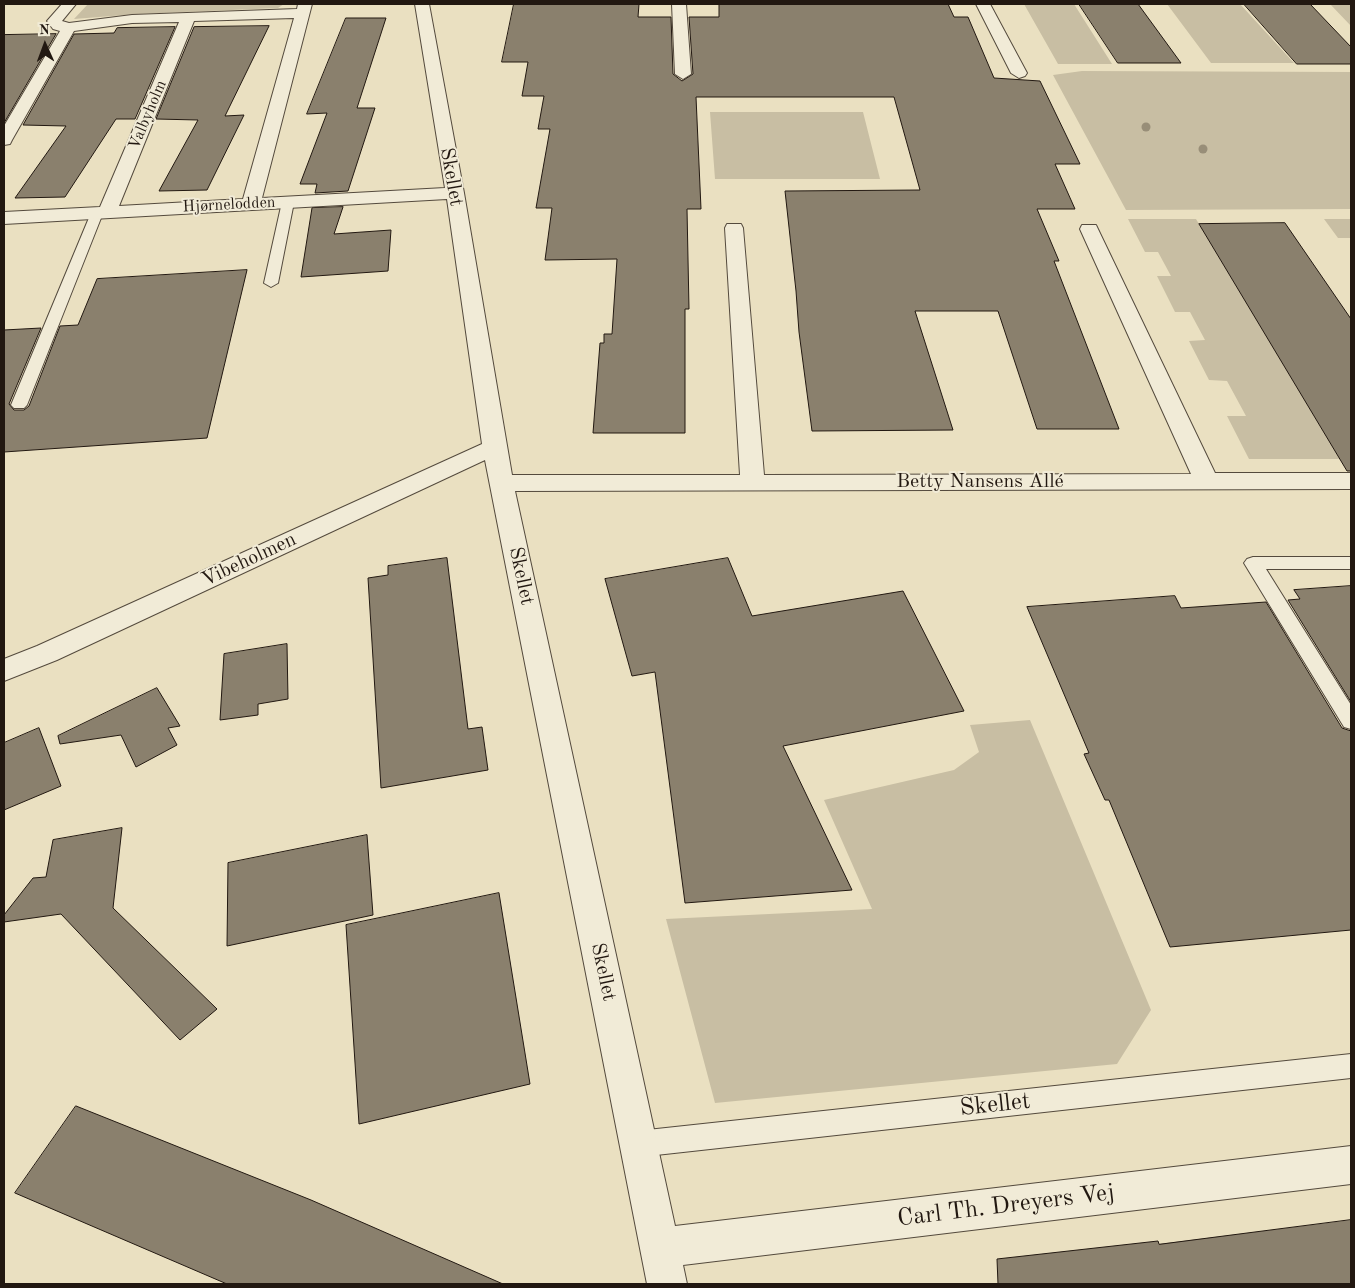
<!DOCTYPE html>
<html>
<head>
<meta charset="utf-8">
<style>
	body { margin:0 }
	#map { position:relative; width:1355px; height:1288px; overflow:hidden; background:#eae0c1; font-family:"Old Standard TT",serif }
	canvas { display:block }
	.frame { position:absolute; inset:0; border:5px solid #221811; pointer-events:none }
	.north { position:absolute; left:20px; top:20px; width:50px; height:50px; -webkit-text-stroke:4px #f1ebd7; paint-order:stroke; rotate:358deg; font-size:14px; font-weight:700; line-height:20px; text-align:center; color:#221811 }
	.north::after { content:''; display:block; margin:auto; width:18px; height:22px; background:#221811; clip-path:polygon(50% 0,100% 100%,50% 72%,0 100%) }
</style>
</head>
<body>
<div id="map">
<canvas width="1355" height="1288"></canvas>
<div class="frame"></div>
<div class="north">N</div>
</div>
<script>
const g = document.querySelector('canvas').getContext('2d');
g.lineJoin = 'round';
function fill(path, color) { g.fillStyle = color; g.fill(path, 'evenodd'); }
function stroke(path, color, width, dash) { g.strokeStyle = color; g.lineWidth = width; g.lineCap = dash ? 'butt' : 'round'; g.setLineDash(dash || []); g.stroke(path); }
function label(font, color, halo, rows, align = 'center') {
  g.font = font + ' "Old Standard TT",serif'; g.lineWidth = 4; g.setLineDash([]); g.textBaseline = 'middle'; g.strokeStyle = halo; g.fillStyle = color; for (const [text, x, y, turn = 0] of rows) {
    g.save(); g.translate(x, y); g.rotate((+turn || 0) * Math.PI / 180); g.textAlign = isNaN(turn) ? turn : align; if (halo) g.strokeText(text, 0, 0); g.fillText(text, 0, 0); g.restore();
  }
}
const green = new Path2D(`
	M 88,4 L 284,4 L 278,8 L 137,14 L 74,19 Z
	M 1024,4 L 1074,4 L 1112,64 L 1058,64 Z
	M 1167,4 L 1240,4 L 1294,63 L 1211,63 Z
	M 1330,4 L 1351,4 L 1351,26 Z
	M 1082,71 L 1351,72 L 1351,209 L 1126,210 L 1053,75 Z
	M 710,112 L 863,112 L 880,179 L 715,179 Z
	M 1128,219 L 1196,219 L 1340,459 L 1249,459 L 1227,416 L 1246,416 L 1227,381 L 1209,380 L 1189,341 L 1205,340 L 1190,312 L 1175,312 L 1157,276 L 1171,276 L 1158,252 L 1145,252 Z
	M 1324,219 L 1351,219 L 1351,238 L 1338,238 Z
	M 1030,720 L 1151,1010 L 1117,1064 L 715,1103 L 666,919 L 872,909 L 824,800 L 954,770 L 979,752 L 970,725 Z`);
const building = new Path2D(`
	M 514,4 L 639,4 L 638,17 L 671,17 L 673,74 L 682,81 L 693,74 L 689,17 L 719,17 L 719,4 L 948,4 L 954,17 L 968,17 L 994,78 L 1040,81 L 1080,164 L 1055,164 L 1075,209 L 1037,209 L 1059,261 L 1054,261 L 1119,429 L 1037,429 L 998,311 L 915,311 L 953,430 L 812,431 L 799,332 L 796,291 L 785,191 L 920,190 L 894,97 L 696,97 L 701,209 L 687,209 L 689,309 L 685,309 L 685,433 L 593,433 L 600,343 L 604,343 L 604,334 L 612,334 L 617,259 L 545,260 L 552,208 L 536,208 L 550,129 L 538,129 L 544,96 L 522,96 L 528,62 L 502,62 Z
	M 1079,4 L 1138,4 L 1181,63 L 1118,63 Z
	M 1244,4 L 1310,4 L 1351,47 L 1351,64 L 1297,64 Z
	M 346,18 L 386,18 L 357,108 L 375,108 L 348,191 L 315,193 L 317,184 L 300,184 L 327,113 L 307,114 Z
	M 269,26 L 225,116 L 244,115 L 207,190 L 159,191 L 198,120 L 156,119 L 194,27 Z
	M 175,27 L 135,119 L 116,119 L 65,197 L 15,198 L 66,126 L 23,125 L 74,34 L 114,33 L 117,28 Z
	M 56,34 L 4,123 L 4,35 Z
	M 343,207 L 334,234 L 391,230 L 388,271 L 301,277 L 312,208 Z
	M 1285,223 L 1351,319 L 1351,471 L 1347,471 L 1199,224 Z
	M 247,270 L 207,438 L 4,452 L 4,330 L 41,328 L 9,404 L 14,410 L 24,410 L 29,406 L 60,326 L 78,325 L 97,279 Z
	M 447,558 L 468,729 L 482,727 L 488,770 L 381,788 L 368,578 L 388,575 L 388,566 Z
	M 728,558 L 752,616 L 903,591 L 964,711 L 783,746 L 852,890 L 685,903 L 655,672 L 632,676 L 605,579 Z
	M 1351,586 L 1351,702 L 1288,600 L 1300,599 L 1294,590 Z
	M 1175,596 L 1181,608 L 1266,602 L 1342,728 L 1351,731 L 1351,930 L 1170,947 L 1109,800 L 1105,800 L 1084,754 L 1089,753 L 1027,607 Z
	M 287,644 L 288,699 L 258,704 L 258,715 L 220,720 L 224,654 Z
	M 157,688 L 180,726 L 168,728 L 177,745 L 136,767 L 121,735 L 60,744 L 58,736 Z
	M 39,728 L 61,786 L 4,810 L 4,743 Z
	M 122,828 L 113,908 L 217,1009 L 180,1040 L 61,914 L 4,922 L 4,915 L 33,878 L 46,877 L 53,840 Z
	M 367,835 L 373,915 L 227,946 L 228,863 Z
	M 499,893 L 530,1084 L 359,1124 L 346,925 Z
	M 76,1106 L 311,1200 L 503,1284 L 227,1284 L 15,1193 Z
	M 1351,1220 L 1351,1284 L 998,1284 L 997,1259 L 1158,1241 L 1159,1244 Z`);
const service = new Path2D(`
	M 288,198 L 294,202 L 278,283 L 271,287 L 264,283 L 282,202 Z
	M 97,209 L 103,213 L 27,405 L 24,408 L 14,408 L 11,405 L 91,213 Z
	M 1253,557 L 1351,557 L 1351,569 L 1266,569 L 1351,705 L 1351,729 L 1344,727 L 1244,563 L 1247,559 Z
	M 1351,1054 L 1351,1078 L 638,1157 L 629,1153 L 625,1144 L 629,1135 L 638,1131 Z`);
const minor = new Path2D(`
	M 62,4 L 76,4 L 62,21 L 69,23 L 132,15 L 297,9 L 298,4 L 312,4 L 262,198 L 445,188 L 415,4 L 429,4 L 464,193 L 512,475 L 740,475 L 725,228 L 727,224 L 741,224 L 743,228 L 764,475 L 1191,474 L 1080,229 L 1082,225 L 1096,225 L 1215,473 L 1351,473 L 1351,489 L 515,491 L 675,1226 L 1351,1146 L 1351,1184 L 683,1265 L 687,1284 L 647,1284 L 485,460 L 57,660 L 4,681 L 4,659 L 37,646 L 482,444 L 447,199 L 4,224 L 4,212 L 100,207 L 179,22 L 132,23 L 74,31 L 12,140 L 10,144 L 4,145 L 4,126 L 60,31 L 53,29 L 47,21 ZM 294,18 L 243,199 L 119,206 L 194,21 Z
	M 672,4 L 686,4 L 691,74 L 683,79 L 675,74 Z
	M 976,4 L 990,4 L 1027,73 L 1025,76 L 1019,78 L 1011,73 Z`);
const trees = [
	[1146,127],
	[1203,149]
];
const farStreetnames = [
	["Valbyholm",148,115,-67],
	["Hjørnelodden",229,205,-3]
];
const streetNames = [
	["Skellet",451,177,80],
	["Betty Nansens Allé",980,482],
	["Vibeholmen",249,560,-25],
	["Skellet",521,576,78],
	["Skellet",603,972,78]
];
const nearStreetnames = [
	["Skellet",995,1105,-6],
	["Carl Th. Dreyers Vej",1006,1206,-7]
];
fill(green, '#c8bea3');
fill(building, '#8a806d');
stroke(building, '#221811', 1);
stroke(service, '#544a3d', 2);
stroke(minor, '#544a3d', 2);
fill(service, '#f1ebd7');
fill(minor, '#f1ebd7');
g.fillStyle = '#988e78';
for (const [x, y] of trees) { g.beginPath(); g.arc(x, y, 4.5, 0, 2 * Math.PI); g.fill(); }
label('16px', '#221811', '#f1ebd7', farStreetnames);
label('20px', '#221811', '#f1ebd7', streetNames);
label('24px', '#221811', '#f1ebd7', nearStreetnames);
</script>
</body>
</html>
